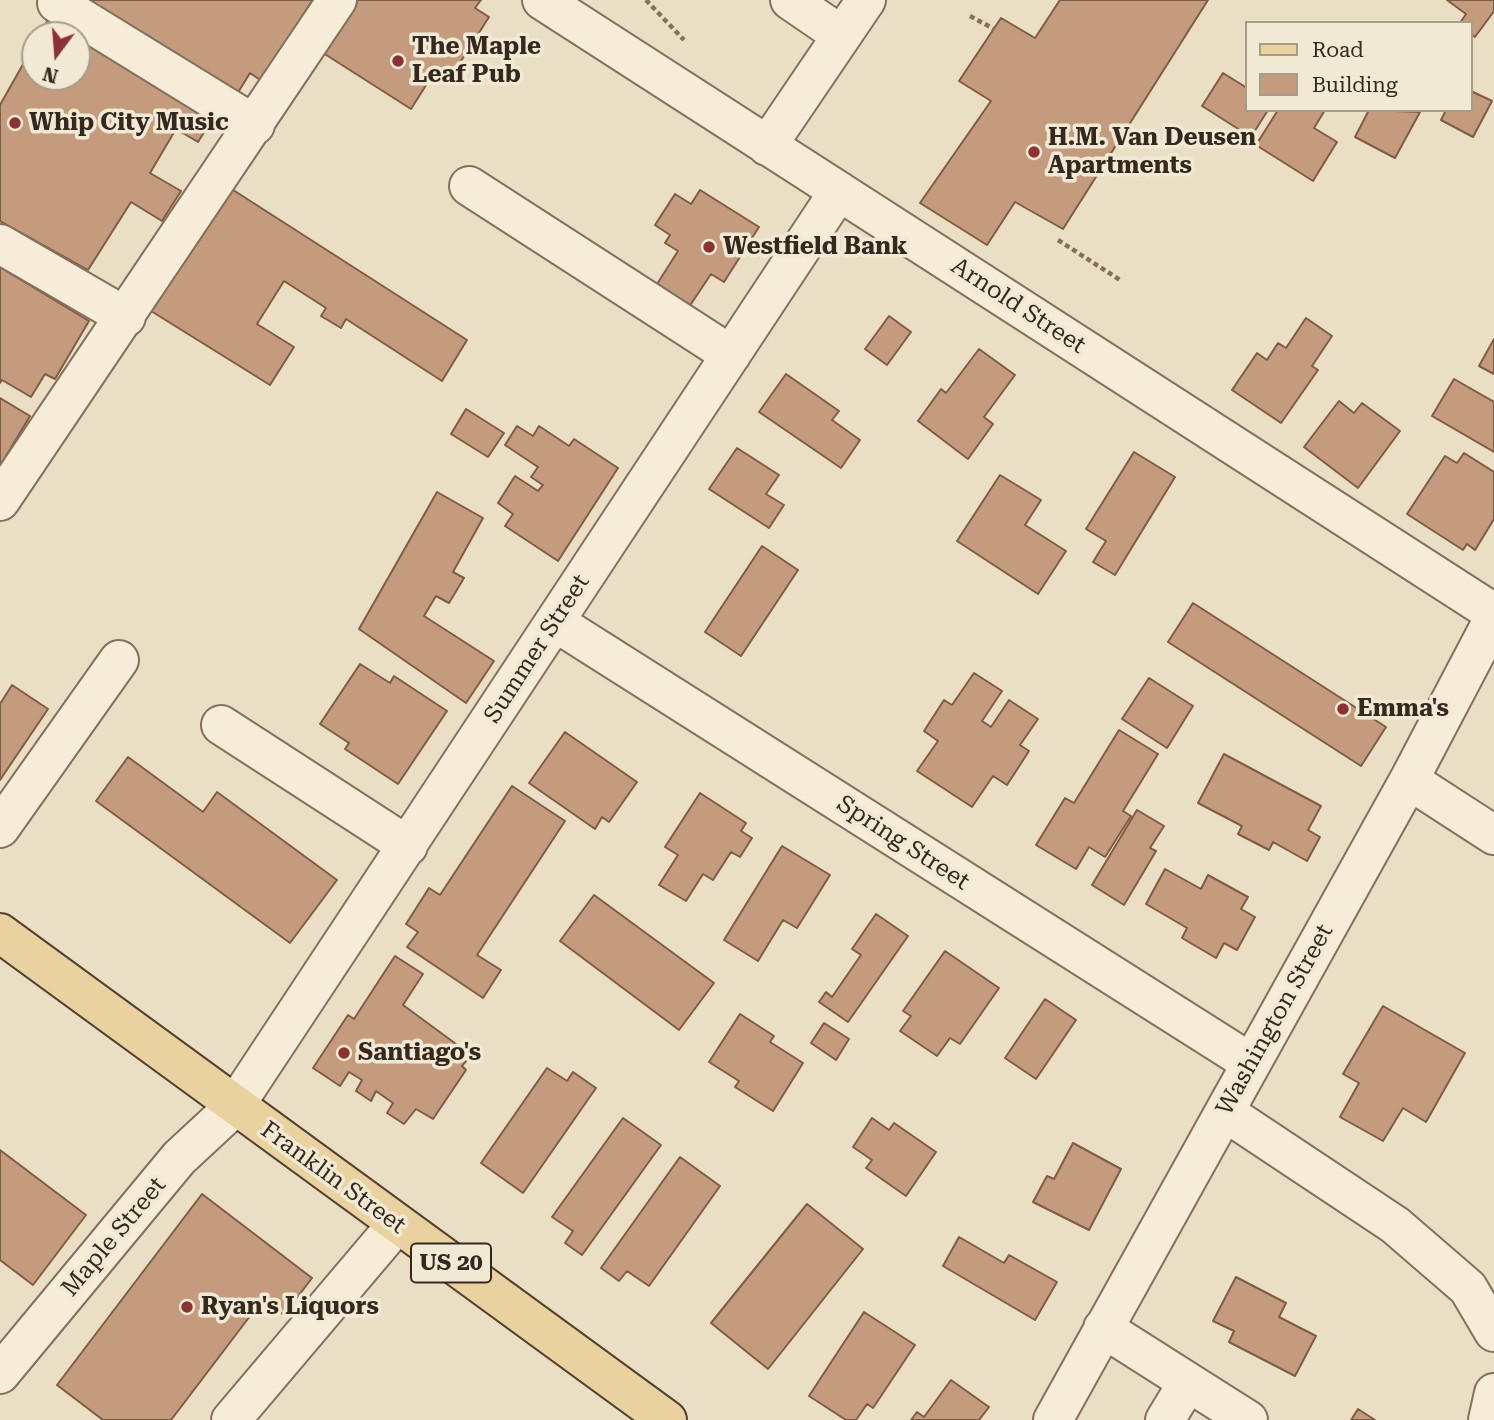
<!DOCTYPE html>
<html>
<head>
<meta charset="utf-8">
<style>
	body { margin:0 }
	#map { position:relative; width:1494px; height:1420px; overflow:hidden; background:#eadfc5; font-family:"Roboto Serif",serif }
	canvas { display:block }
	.legend { position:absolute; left:1245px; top:21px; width:228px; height:91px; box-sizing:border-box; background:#f2e9d4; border:2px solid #a69c8c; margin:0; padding:9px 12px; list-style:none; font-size:21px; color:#35291f }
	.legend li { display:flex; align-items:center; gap:14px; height:35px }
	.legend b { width:35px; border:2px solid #a69c8c }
	.north { position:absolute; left:21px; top:21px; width:70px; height:70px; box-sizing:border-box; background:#f2e9d4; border:2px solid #a69c8c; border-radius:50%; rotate:196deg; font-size:19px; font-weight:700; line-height:28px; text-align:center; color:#35291f }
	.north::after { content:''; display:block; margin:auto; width:24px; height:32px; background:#8d3234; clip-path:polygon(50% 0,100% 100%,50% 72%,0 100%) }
</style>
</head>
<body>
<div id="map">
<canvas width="1494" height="1420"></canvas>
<ul class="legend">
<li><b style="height:9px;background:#ead2a0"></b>Road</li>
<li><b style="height:19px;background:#c59b7e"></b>Building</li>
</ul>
<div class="north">N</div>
</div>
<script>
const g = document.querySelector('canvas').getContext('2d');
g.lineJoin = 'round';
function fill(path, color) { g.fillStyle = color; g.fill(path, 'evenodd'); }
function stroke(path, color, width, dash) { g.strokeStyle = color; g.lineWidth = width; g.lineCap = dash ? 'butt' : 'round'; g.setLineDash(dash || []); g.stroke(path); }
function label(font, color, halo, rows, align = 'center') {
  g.font = font + ' "Roboto Serif",serif'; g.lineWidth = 7; g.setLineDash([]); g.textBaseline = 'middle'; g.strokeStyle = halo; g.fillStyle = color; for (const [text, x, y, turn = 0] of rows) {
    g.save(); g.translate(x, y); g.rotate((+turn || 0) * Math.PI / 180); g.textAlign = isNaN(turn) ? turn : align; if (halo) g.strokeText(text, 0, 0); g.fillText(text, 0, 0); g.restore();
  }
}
const building = new Path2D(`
	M 67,0 L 311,0 L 312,1 L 277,55 L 283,59 L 266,84 L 250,73 L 229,107 Z
	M 352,0 L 481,0 L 475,8 L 489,17 L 449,80 L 435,71 L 411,109 L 320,51 Z
	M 1060,0 L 1208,0 L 1063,229 L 1015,202 L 987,245 L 920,203 L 991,101 L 959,81 L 1001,18 L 1035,38 Z
	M 1447,0 L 1494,0 L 1494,11 L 1475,37 L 1471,34 L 1471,23 L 1460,23 L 1466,14 Z
	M 51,14 L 216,113 L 198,142 L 176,129 L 150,173 L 181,191 L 162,221 L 131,202 L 88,270 L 0,221 L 0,105 L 35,43 L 35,77 L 77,77 L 77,35 L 40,35 Z
	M 1223,73 L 1247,88 L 1247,110 L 1268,110 L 1251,137 L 1202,106 Z
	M 1471,91 L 1492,101 L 1473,137 L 1441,120 L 1446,110 L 1471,110 Z
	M 1278,110 L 1325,110 L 1314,128 L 1337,142 L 1313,181 L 1256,145 Z
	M 1369,110 L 1420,112 L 1395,158 L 1355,137 Z
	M 230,188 L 467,340 L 442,381 L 346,319 L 341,328 L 321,316 L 326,308 L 284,281 L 257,324 L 294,347 L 270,385 L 151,311 Z
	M 700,190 L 759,227 L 724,282 L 711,274 L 689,307 L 652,292 L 678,251 L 665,243 L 670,235 L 655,225 L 675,194 L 691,204 Z
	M 0,267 L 89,321 L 55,379 L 45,374 L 31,397 L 2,380 L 0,383 Z
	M 889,316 L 911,332 L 887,365 L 865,349 Z
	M 1306,318 L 1332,336 L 1312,366 L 1318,370 L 1281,423 L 1232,390 L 1257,353 L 1267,360 L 1278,343 L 1286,348 Z
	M 1494,339 L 1494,374 L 1479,366 Z
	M 979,349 L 1015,375 L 984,417 L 993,424 L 968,459 L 918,421 L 941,389 L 946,393 Z
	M 786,374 L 839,411 L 832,420 L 860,440 L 841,468 L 759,412 Z
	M 1454,379 L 1494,402 L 1494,452 L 1432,416 Z
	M 0,398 L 30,416 L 6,456 L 11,459 L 0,476 Z
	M 1339,401 L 1354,413 L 1362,403 L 1400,431 L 1358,488 L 1304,447 Z
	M 466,409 L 504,433 L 488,457 L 451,434 Z
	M 517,426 L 533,436 L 539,426 L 569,446 L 574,439 L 618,468 L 558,561 L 505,526 L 513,514 L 498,503 L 515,476 L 538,491 L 543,485 L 531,477 L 538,467 L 505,445 Z
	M 737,448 L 779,475 L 766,494 L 784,505 L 769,528 L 709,489 Z
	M 1134,452 L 1175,477 L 1115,575 L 1093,562 L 1106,541 L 1086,529 Z
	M 1464,453 L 1494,472 L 1494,519 L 1475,550 L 1467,544 L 1463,550 L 1407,514 L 1445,456 L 1457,463 Z
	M 1000,475 L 1041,500 L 1025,525 L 1066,551 L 1038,594 L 957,541 Z
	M 437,492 L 483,518 L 453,572 L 464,578 L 449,603 L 436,596 L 424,616 L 494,661 L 466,703 L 359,629 Z
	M 762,546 L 798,570 L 741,656 L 705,632 Z
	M 1193,603 L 1386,727 L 1361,766 L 1168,642 Z
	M 360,664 L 390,683 L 394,676 L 447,711 L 398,784 L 345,749 L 349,743 L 320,724 Z
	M 974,673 L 1002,691 L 982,721 L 991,727 L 1009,700 L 1038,719 L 1020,745 L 1029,751 L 1007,785 L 993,776 L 972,807 L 917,771 L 938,741 L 924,731 L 944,700 L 952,705 Z
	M 1149,678 L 1193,706 L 1167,748 L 1122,719 Z
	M 12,685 L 48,709 L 0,780 L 0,704 Z
	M 1119,730 L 1158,754 L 1123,811 L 1131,816 L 1105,857 L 1089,847 L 1076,869 L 1036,845 L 1065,798 L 1074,803 Z
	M 565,732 L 637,782 L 609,822 L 602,817 L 595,829 L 529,783 Z
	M 1224,754 L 1321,806 L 1308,830 L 1320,837 L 1307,861 L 1273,842 L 1269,850 L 1238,834 L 1242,826 L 1198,803 Z
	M 128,757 L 203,812 L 217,792 L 337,880 L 290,943 L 96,801 Z
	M 512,786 L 565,821 L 477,955 L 501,970 L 483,998 L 407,947 L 418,932 L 406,924 L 429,888 L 440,895 Z
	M 700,793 L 746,823 L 741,831 L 752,838 L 740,857 L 731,852 L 713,880 L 703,874 L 686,901 L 659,885 L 678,855 L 665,847 Z
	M 1137,810 L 1164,826 L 1150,848 L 1156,851 L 1124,905 L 1092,885 Z
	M 782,846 L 830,875 L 797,928 L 783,920 L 758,961 L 724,940 Z
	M 1165,869 L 1201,889 L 1208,875 L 1248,897 L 1241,909 L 1255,917 L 1237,950 L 1224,943 L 1216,958 L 1182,938 L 1187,928 L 1146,904 Z
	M 594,895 L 714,983 L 679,1030 L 560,941 Z
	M 876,914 L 908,936 L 848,1022 L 819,1002 L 826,992 L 832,997 L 861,955 L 852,949 Z
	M 945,951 L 999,988 L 960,1044 L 950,1038 L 937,1056 L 900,1031 L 911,1016 L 903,1011 Z
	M 395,956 L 423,974 L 403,1005 L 471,1055 L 462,1066 L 466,1070 L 433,1119 L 416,1109 L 404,1124 L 387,1113 L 393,1103 L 376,1091 L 371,1101 L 356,1091 L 362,1080 L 349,1072 L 340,1086 L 313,1068 L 348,1015 L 354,1019 Z
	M 1045,999 L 1076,1020 L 1036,1079 L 1005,1058 Z
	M 1383,1006 L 1465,1053 L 1426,1122 L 1403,1108 L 1383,1141 L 1340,1117 L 1359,1083 L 1343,1074 Z
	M 740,1014 L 774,1036 L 770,1042 L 803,1063 L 773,1111 L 735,1087 L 739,1081 L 709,1062 Z
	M 824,1023 L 849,1039 L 836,1060 L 811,1043 Z
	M 547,1068 L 567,1081 L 573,1072 L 596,1088 L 523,1193 L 481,1163 Z
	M 623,1118 L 661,1145 L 582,1255 L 565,1243 L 573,1231 L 552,1217 Z
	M 872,1118 L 889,1130 L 894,1123 L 936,1152 L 906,1196 L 866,1168 L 872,1160 L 853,1147 Z
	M 1073,1143 L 1121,1169 L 1089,1230 L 1033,1202 L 1047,1176 L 1054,1179 Z
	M 0,1150 L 86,1215 L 33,1285 L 0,1260 Z
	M 680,1157 L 720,1186 L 649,1286 L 627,1271 L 619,1281 L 601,1268 Z
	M 202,1194 L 312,1278 L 284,1315 L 263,1299 L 171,1420 L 103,1420 L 57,1385 Z
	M 807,1204 L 863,1249 L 768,1369 L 711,1323 Z
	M 959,1237 L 1004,1263 L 1009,1255 L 1057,1282 L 1035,1320 L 943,1266 Z
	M 1236,1277 L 1286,1303 L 1279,1317 L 1316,1336 L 1295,1376 L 1229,1342 L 1234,1331 L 1213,1321 Z
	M 864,1312 L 915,1345 L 873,1408 L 867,1404 L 856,1420 L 846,1420 L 809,1396 Z
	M 951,1380 L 989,1407 L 979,1420 L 911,1420 L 917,1412 L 924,1417 Z
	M 1358,1409 L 1375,1420 L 1351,1420 Z`);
const path = new Path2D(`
	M 646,0 L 684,40
	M 970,16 L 994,29
	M 1058,240 L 1120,280`);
const minor = new Path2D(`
	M 542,0 L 1494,613
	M 790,0 L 841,35
	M 57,3 L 255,125
	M 767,146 L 866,0
	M 469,186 L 731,355
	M 0,244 L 126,317
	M 0,501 L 337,0
	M 555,622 L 1251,1063
	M 221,725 L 408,846
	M 1409,780 L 1494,835
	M 0,828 L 119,660
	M 1225,1112 L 1395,1225 L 1468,1288 L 1494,1332
	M 1103,1328 L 1188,1382
	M 0,1374 L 179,1158 L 234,1107 L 839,191
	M 231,1420 L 397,1224
	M 1053,1420 L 1409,780 L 1494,618
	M 1165,1420 L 1188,1382 L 1248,1420
	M 1488,1420 L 1494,1393`);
const major = new Path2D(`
	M 0,933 L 667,1420`);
const markers = [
	[398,61,7,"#8d3234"],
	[15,123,7,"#8d3234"],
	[1034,152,7,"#8d3234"],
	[709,247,7,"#8d3234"],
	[1343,709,7,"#8d3234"],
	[344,1053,7,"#8d3234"],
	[187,1307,7,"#8d3234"]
];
const shields = [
	[451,1263,80]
];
const shieldNames = [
	["US 20",451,1263]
];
const poiNames = [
	["The Maple",412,47],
	["Leaf Pub",412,75],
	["Whip City Music",29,123],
	["H.M. Van Deusen",1048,138],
	["Apartments",1048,166],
	["Westfield Bank",723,247],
	["Emma's",1357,709],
	["Santiago's",358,1053],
	["Ryan's Liquors",201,1307]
];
const streetNames = [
	["Arnold Street",1018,306,33],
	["Summer Street",537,649,-57],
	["Spring Street",903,843,33],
	["Washington Street",1275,1020,-61],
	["Franklin Street",333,1178,36],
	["Maple Street",114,1237,-50]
];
fill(building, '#c59b7e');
stroke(building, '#815c45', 2);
stroke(minor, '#84715d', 42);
stroke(major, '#524030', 42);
stroke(path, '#84715d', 4.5, [5, 3.5]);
stroke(minor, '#f6ecd7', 38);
stroke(major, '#ead2a0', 38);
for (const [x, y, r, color] of markers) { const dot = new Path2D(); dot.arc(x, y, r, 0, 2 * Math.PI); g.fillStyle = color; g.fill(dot); stroke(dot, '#f2e9d4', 2.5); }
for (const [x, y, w] of shields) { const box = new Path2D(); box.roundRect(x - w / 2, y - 19.5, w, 39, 5); g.fillStyle = '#f2e9d4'; g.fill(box); stroke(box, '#35291f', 2); }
label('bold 23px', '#35291f', null, shieldNames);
label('bold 24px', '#35291f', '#f2e9d4', poiNames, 'left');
label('24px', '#35291f', '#f2e9d4', streetNames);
</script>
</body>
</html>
